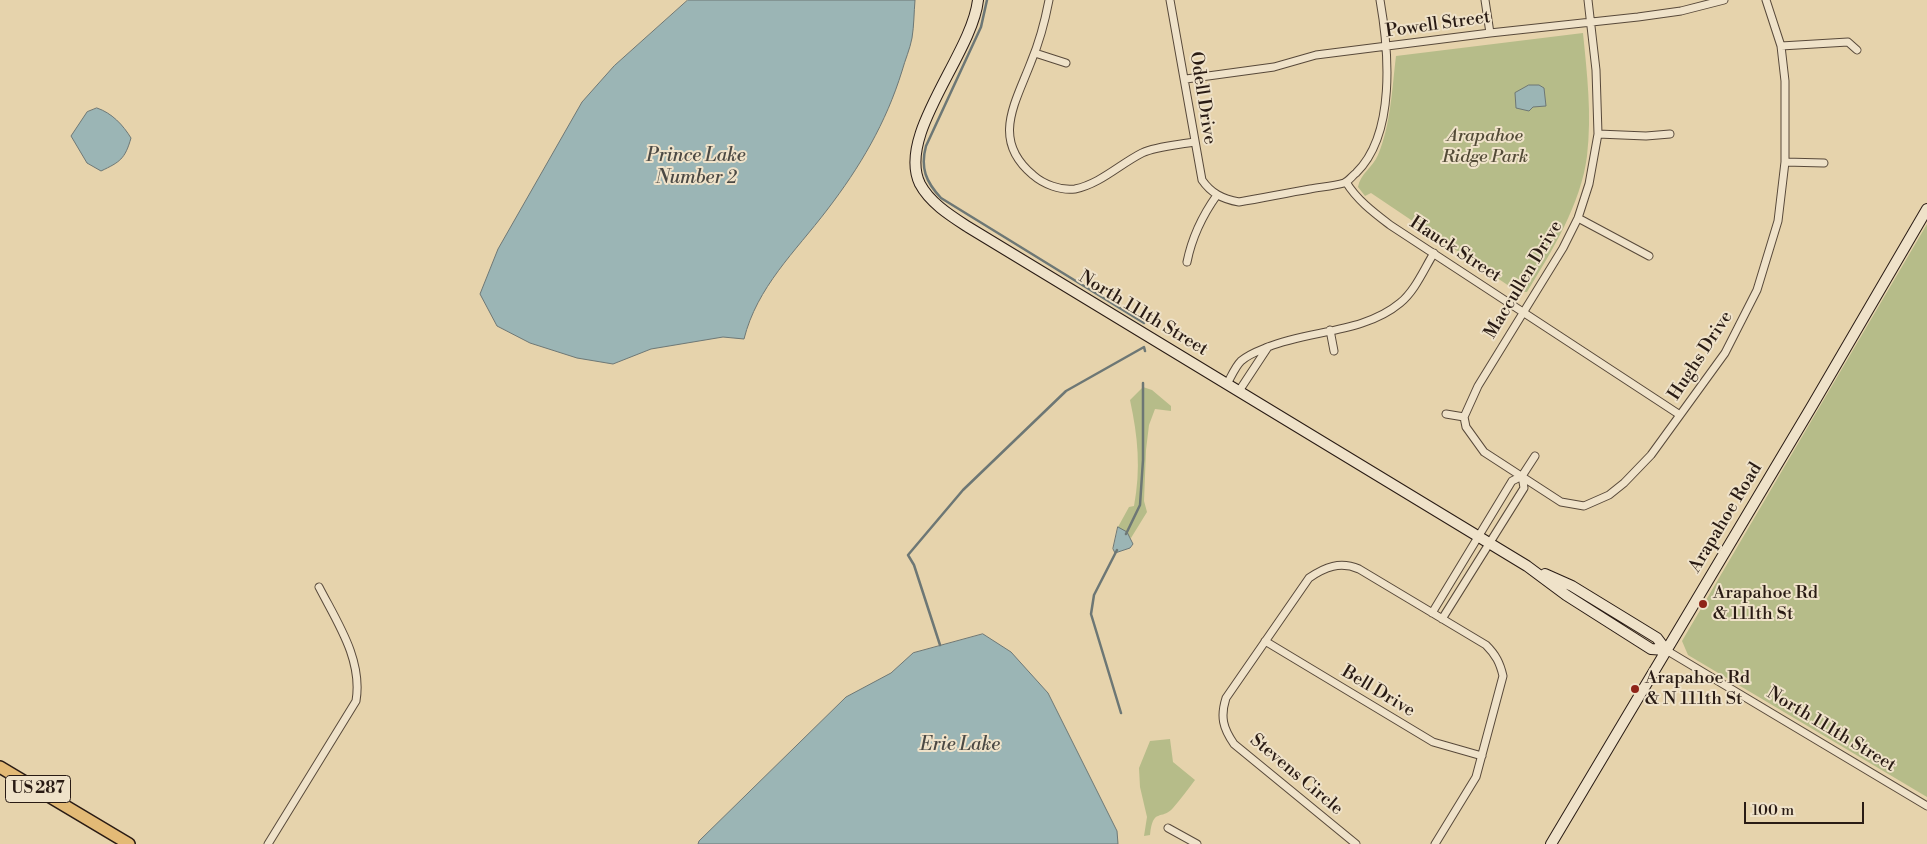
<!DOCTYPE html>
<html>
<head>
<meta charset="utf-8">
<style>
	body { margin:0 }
	#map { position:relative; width:1927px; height:844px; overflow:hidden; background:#e6d3ac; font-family:"Libre Bodoni",serif }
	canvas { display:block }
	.scale { position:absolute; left:1744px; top:802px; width:120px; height:22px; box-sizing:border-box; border:2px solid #291b14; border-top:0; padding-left:6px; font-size:15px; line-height:18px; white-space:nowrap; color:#291b14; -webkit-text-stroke:4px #efe2c9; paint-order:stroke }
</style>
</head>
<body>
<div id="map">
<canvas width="1927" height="844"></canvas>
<div class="scale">100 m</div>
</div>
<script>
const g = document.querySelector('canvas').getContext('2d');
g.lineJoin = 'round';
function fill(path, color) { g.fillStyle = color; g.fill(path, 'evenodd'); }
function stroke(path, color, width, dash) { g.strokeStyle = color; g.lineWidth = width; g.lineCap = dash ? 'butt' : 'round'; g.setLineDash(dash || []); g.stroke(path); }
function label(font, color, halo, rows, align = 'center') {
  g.font = font + ' "Libre Bodoni",serif'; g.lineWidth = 4; g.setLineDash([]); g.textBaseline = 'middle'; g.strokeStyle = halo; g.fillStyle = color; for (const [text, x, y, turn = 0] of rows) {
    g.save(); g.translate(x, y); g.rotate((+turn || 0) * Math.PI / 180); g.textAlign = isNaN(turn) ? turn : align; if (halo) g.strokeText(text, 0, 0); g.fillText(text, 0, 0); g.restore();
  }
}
const green = new Path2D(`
	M 1583,33 C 1587,74 1592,114 1587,156 C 1581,204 1552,251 1527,292 L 1518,292 L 1371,193 L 1365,196 L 1358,187 C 1360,174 1373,167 1378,155 C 1391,124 1392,88 1396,56 Z
	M 1927,224 L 1927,797 L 1688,655 L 1682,641 Z
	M 1143,387 L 1152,390 L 1171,406 L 1171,411 L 1155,409 L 1149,425 L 1146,450 L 1144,501 L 1147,512 L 1131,538 L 1118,527 L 1129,507 L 1134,506 C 1141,469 1138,437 1130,400 Z
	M 1170,739 L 1173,762 L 1195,780 C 1188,789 1181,799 1173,808 C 1161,821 1153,807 1150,835 L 1144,836 L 1147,817 L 1140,787 L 1139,768 L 1150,741 Z`);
const water = new Path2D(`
	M 688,0 L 915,0 C 914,12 914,26 912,38 C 910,49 905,60 902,71 C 886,123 860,167 827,210 C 795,252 757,287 744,339 L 723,337 L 651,349 L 613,364 L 577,358 L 530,343 L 497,326 L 480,294 L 498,249 L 582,102 L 614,66 Z
	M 1529,85 L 1539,85 L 1544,88 L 1546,106 L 1533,107 L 1529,111 L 1516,108 L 1515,93 Z
	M 97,108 C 112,113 123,125 131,138 C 125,159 120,162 101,171 L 87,163 L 71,136 L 87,112 Z
	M 1118,527 L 1127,532 L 1133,544 L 1130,548 L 1115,553 L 1113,549 Z
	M 983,634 L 1011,652 L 1048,693 L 1117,831 L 1118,844 L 698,844 L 699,841 L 846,697 L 891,673 L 913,653 Z`);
const stream = new Path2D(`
	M 987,0 L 981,27 L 926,146 C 920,168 926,182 941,198 L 1144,323
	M 1126,534 L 1140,505 L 1143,460 L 1143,383
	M 1117,550 L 1094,595 L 1091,614 L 1121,713
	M 940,645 L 914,565 L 908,555 L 963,490 L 1066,391 L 1144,347 L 1145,351`);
const street = new Path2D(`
	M 1049,0 C 1045,21 1039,43 1031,62 C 1015,104 991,140 1033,175 C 1043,184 1061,191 1075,189 C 1100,184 1120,164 1142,153 C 1157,146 1178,145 1194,142
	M 1170,0 L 1202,180 C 1211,193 1222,199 1239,202 C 1263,198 1286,193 1310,189 C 1321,187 1334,186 1344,183 C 1349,181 1352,176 1356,173 C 1396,134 1389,51 1380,0
	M 1485,0 L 1490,33
	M 1588,0 L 1596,70 L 1598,134 L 1589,184 L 1578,218 L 1563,248 L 1478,386 L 1464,417 L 1466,427 L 1484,452 L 1561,502 L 1584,506 L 1609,495 L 1624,483 L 1651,455 L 1725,353 L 1757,290 L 1778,221 L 1785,162 L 1785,81 L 1781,46 L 1766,0
	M 1781,46 L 1848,42 L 1857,50
	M 1035,53 L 1066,63
	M 1186,79 L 1274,67 L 1316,55 L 1490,33 L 1638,17 L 1681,11 L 1724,0
	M 1598,134 L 1646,136 L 1670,134
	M 1785,162 L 1824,163
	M 1346,182 C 1357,200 1373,212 1390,225 L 1680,415
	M 1578,218 L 1649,256
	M 1187,262 C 1192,237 1202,216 1217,195
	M 1330,330 L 1334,351
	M 1227,384 C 1231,377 1235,367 1241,361 C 1249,354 1258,351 1268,347 C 1310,330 1364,333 1400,303 C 1415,291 1424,269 1434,253
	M 1239,391 L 1268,347
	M 1446,414 L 1464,417
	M 1432,613 L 1512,481 L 1522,476 L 1535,456
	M 1442,619 L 1524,488 L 1522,476
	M 1265,641 L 1433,742 L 1482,756
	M 1666,650 L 1927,806
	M 1168,828 L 1197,844
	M 268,844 L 356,701 C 363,660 337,622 319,587
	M 1356,844 L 1234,744 C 1223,728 1220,717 1226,698 L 1309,578 C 1325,567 1340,561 1359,569 L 1486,645 C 1496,655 1500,663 1503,676 L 1476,777 L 1435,844`);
const secondary = new Path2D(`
	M 978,0 C 972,54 896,135 920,184 C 930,203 951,216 968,227 L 1527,566 L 1566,595 L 1651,649 L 1666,650
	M 1545,574 L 1572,586 L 1657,638 L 1666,650
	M 1551,844 L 1812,406 L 1927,209`);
const primary = new Path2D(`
	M 0,767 L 129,844`);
const markers = [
	[1703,604,5,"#8f2418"],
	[1635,689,5,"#8f2418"]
];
const shields = [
	[38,789,65]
];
const shieldNames = [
	["US 287",38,789]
];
const streetNames = [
	["Powell Street",1438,25,-8],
	["Odell Drive",1202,98,81],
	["Hauck Street",1455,250,33],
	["Maccullen Drive",1524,280,-59],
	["North 111th Street",1143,314,31],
	["Hughs Drive",1701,356,-57],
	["Arapahoe Road",1726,518,-59],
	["Bell Drive",1378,692,31],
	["North 111th Street",1831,730,31],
	["Stevens Circle",1296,775,40]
];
const parkNames = [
	["Arapahoe",1485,137],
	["Ridge Park",1485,158]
];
const poiNames = [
	["Arapahoe Rd",1713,594],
	["& 111th St",1713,615],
	["Arapahoe Rd",1645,679],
	["& N 111th St",1645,700]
];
const waterNames = [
	["Prince Lake",696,156],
	["Number 2",696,178],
	["Erie Lake",960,745]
];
fill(green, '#b6bc89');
fill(water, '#9bb5b5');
stroke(water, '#6d7775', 1);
stroke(stream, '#6d7775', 2.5);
stroke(street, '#58493a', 9);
stroke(secondary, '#291b14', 12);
stroke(primary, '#291b14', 14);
stroke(street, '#efe2c9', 7);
stroke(secondary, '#efe2c9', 10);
stroke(primary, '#e3ba76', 11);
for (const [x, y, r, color] of markers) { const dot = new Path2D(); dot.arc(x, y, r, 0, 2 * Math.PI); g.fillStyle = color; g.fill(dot); stroke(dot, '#efe2c9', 2); }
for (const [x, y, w] of shields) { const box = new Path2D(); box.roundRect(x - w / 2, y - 13.5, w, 27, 4); g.fillStyle = '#efe2c9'; g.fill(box); stroke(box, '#291b14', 1); }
label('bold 16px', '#291b14', null, shieldNames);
label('18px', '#291b14', '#efe2c9', streetNames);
label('italic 18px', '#534b37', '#efe2c9', parkNames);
label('18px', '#291b14', '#efe2c9', poiNames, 'left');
label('italic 19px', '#4b4944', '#efe2c9', waterNames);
</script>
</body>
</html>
